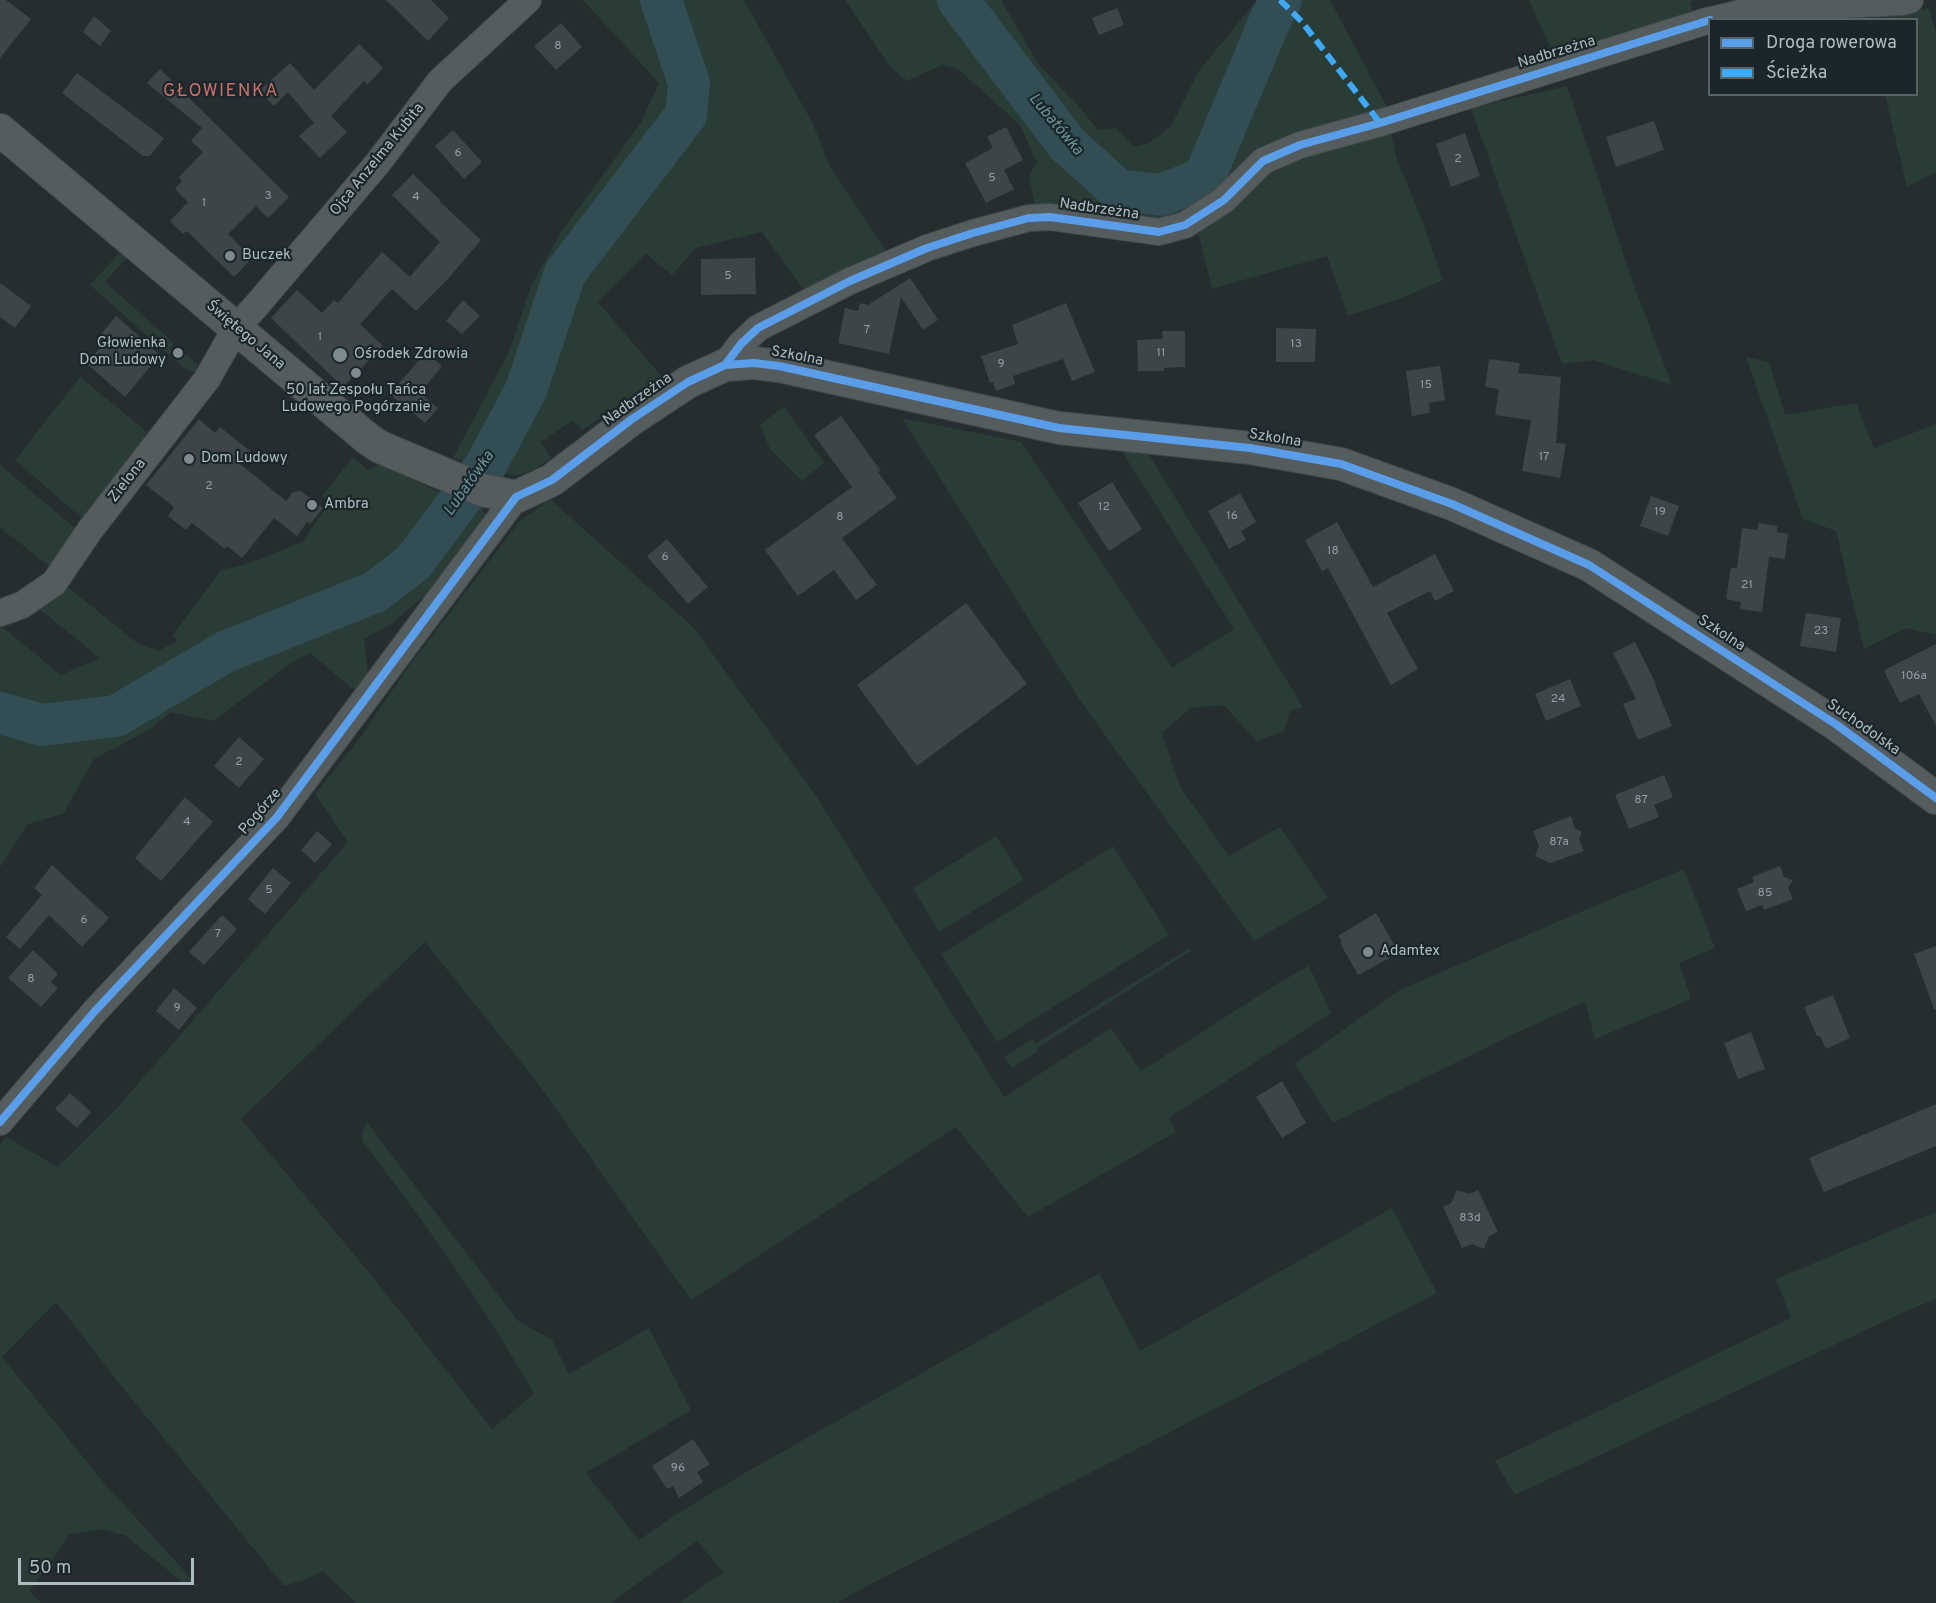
<!DOCTYPE html>
<html>
<head>
<meta charset="utf-8">
<style>
	body { margin:0 }
	#map { position:relative; width:1936px; height:1603px; overflow:hidden; background:#252d30; font-family:Overpass,sans-serif }
	canvas { display:block }
	.legend { position:absolute; left:1708px; top:18px; width:210px; height:78px; box-sizing:border-box; background:#1a2629; border:2px solid #556266; margin:0; padding:8px 10px; list-style:none; font-size:18px; color:#aebdc1 }
	.legend li { display:flex; align-items:center; gap:12px; height:30px }
	.legend b { width:30px; border:2px solid #556266 }
	.scale { position:absolute; left:18px; top:1558px; width:176px; height:27px; box-sizing:border-box; border:3px solid #aebdc1; border-top:0; padding-left:8px; font-size:18px; line-height:21px; white-space:nowrap; color:#aebdc1; -webkit-text-stroke:4px #1a2629; paint-order:stroke }
</style>
</head>
<body>
<div id="map">
<canvas width="1936" height="1603"></canvas>
<ul class="legend">
<li><b style="height:8px;background:#5a9eea"></b>Droga rowerowa</li>
<li><b style="height:8px;background:#3fa9f5"></b>Ścieżka</li>
</ul>
<div class="scale">50 m</div>
</div>
<script>
const g = document.querySelector('canvas').getContext('2d');
g.lineJoin = 'round';
function fill(path, color) { g.fillStyle = color; g.fill(path, 'evenodd'); }
function stroke(path, color, width, dash) { g.strokeStyle = color; g.lineWidth = width; g.lineCap = dash ? 'butt' : 'round'; g.setLineDash(dash || []); g.stroke(path); }
function label(font, color, halo, rows, align = 'center') {
  g.font = font + ' Overpass,sans-serif'; g.lineWidth = 4.5; g.setLineDash([]); g.textBaseline = 'middle'; g.strokeStyle = halo; g.fillStyle = color; for (const [text, x, y, turn = 0] of rows) {
    g.save(); g.translate(x, y); g.rotate((+turn || 0) * Math.PI / 180); g.textAlign = isNaN(turn) ? turn : align; if (halo) g.strokeText(text, 0, 0); g.fillText(text, 0, 0); g.restore();
  }
}
const green = new Path2D(`
	M 583,0 L 744,0 L 813,124 L 828,163 L 888,254 L 807,294 L 762,232 L 696,248 L 672,275 L 646,254 L 598,302 L 662,377 L 631,403 L 627,399 L 583,430 L 572,421 L 541,442 L 551,458 C 531,472 520,480 495,471 L 529,410 L 567,300 L 589,260 L 575,248 L 549,293 L 518,385 L 489,450 L 468,461 L 453,458 L 509,352 L 531,286 L 559,235 L 640,124 L 659,83 Z
	M 845,0 L 1001,0 L 1039,65 L 1077,104 L 1098,130 L 1115,128 L 1134,147 L 1147,144 L 1171,126 L 1198,72 L 1257,0 L 1330,0 L 1389,111 L 1354,123 L 1186,219 L 1158,225 L 1035,207 L 1029,175 L 1037,163 L 1020,125 L 958,69 L 942,65 L 907,81 L 890,67 Z
	M 1529,0 L 1696,0 L 1690,2 L 1694,18 L 1555,58 Z
	M 1929,8 L 1936,33 L 1936,172 L 1907,187 L 1885,95 L 1916,94 L 1916,20 L 1866,19 Z
	M 1567,86 L 1637,294 L 1672,385 L 1593,360 L 1562,364 L 1471,108 Z
	M 1390,126 L 1396,157 L 1419,213 L 1443,280 L 1402,298 L 1348,316 L 1327,256 L 1212,289 L 1197,228 L 1267,169 Z
	M 126,246 L 129,255 L 105,282 L 174,343 L 170,349 L 181,359 L 186,354 L 197,364 L 197,373 L 185,369 L 90,285 Z
	M 1746,357 L 1769,362 L 1785,415 L 1856,403 L 1874,448 L 1936,424 L 1936,635 L 1906,628 L 1864,649 L 1836,531 L 1803,519 Z
	M 80,377 L 151,435 L 85,521 L 15,460 Z
	M 784,406 L 824,463 L 802,481 L 770,449 L 760,425 Z
	M 902,418 L 1021,442 L 1172,667 L 1234,629 L 1121,450 L 1148,453 L 1303,707 L 1290,711 L 1284,731 L 1256,741 L 1224,705 L 1191,708 L 1162,733 L 1180,787 L 1229,856 L 1280,827 L 1328,898 L 1254,941 L 1079,699 Z
	M 353,457 L 368,470 L 380,464 L 445,495 L 405,554 L 359,589 L 227,638 L 178,669 L 190,686 L 212,667 L 265,645 L 347,616 L 380,601 L 410,580 L 429,559 L 474,503 L 481,505 L 488,521 L 441,583 L 388,626 L 364,639 L 368,673 L 354,690 L 310,653 L 294,661 L 213,721 L 171,712 L 149,730 L 94,759 L 63,814 L 28,824 L 0,867 L 0,625 L 61,675 L 100,658 L 37,607 L 64,584 L 136,642 L 158,651 L 177,641 L 173,635 L 221,570 L 247,564 L 302,542 L 330,502 L 322,496 Z
	M 0,465 L 81,533 L 55,570 L 0,528 Z
	M 550,499 L 693,627 L 817,797 L 1004,1097 L 1111,1028 L 1141,1071 L 1280,982 L 1309,966 L 1331,1013 L 1169,1118 L 1176,1132 L 1028,1217 L 956,1127 L 691,1300 L 537,1082 L 425,942 L 241,1119 L 373,1277 L 492,1429 L 534,1394 C 484,1306 423,1219 361,1140 L 366,1121 L 517,1320 L 552,1340 L 569,1374 L 649,1328 L 691,1410 L 586,1473 L 639,1540 L 675,1515 L 750,1470 L 1099,1273 L 1140,1351 L 1392,1208 L 1437,1293 L 1155,1440 L 861,1589 L 838,1603 L 679,1603 L 723,1572 L 697,1541 L 610,1603 L 356,1603 L 323,1571 L 305,1580 L 284,1586 L 123,1388 L 56,1302 L 2,1357 L 105,1484 L 199,1587 L 182,1582 L 125,1535 L 100,1529 L 70,1534 L 30,1591 L 41,1603 L 0,1603 L 0,1144 L 6,1137 L 58,1167 L 116,1109 L 348,842 L 315,794 L 360,738 L 406,670 L 519,522 Z
	M 996,836 L 1024,880 L 939,932 L 913,888 Z
	M 1113,846 L 1169,935 L 997,1042 L 941,954 Z
	M 1684,869 L 1715,948 L 1679,963 L 1691,999 L 1595,1039 L 1585,1002 L 1522,1030 L 1333,1123 L 1295,1064 L 1398,991 L 1568,917 Z
	M 1189,948 L 1191,951 L 1037,1048 L 1038,1051 L 1012,1068 L 1004,1057 L 1032,1039 L 1035,1044 Z
	M 1936,1212 L 1936,1299 L 1904,1312 L 1515,1495 L 1495,1461 L 1791,1318 L 1776,1279 Z`);
const river = new Path2D(`
	M 958,0 L 1067,144 L 1118,190 L 1161,195 L 1204,178 L 1271,18 L 1281,0
	M 0,713 L 42,725 L 116,716 L 225,652 L 375,592 L 414,562 L 486,465 L 526,390 L 565,273 L 686,115 L 689,83 L 661,0`);
const building = new Path2D(`
	M 0,0 L 6,0 L 31,19 L 0,58 Z
	M 386,0 L 431,0 L 449,18 L 428,41 Z
	M 1117,8 L 1124,25 L 1099,35 L 1092,18 Z
	M 94,16 L 111,31 L 100,46 L 83,32 Z
	M 561,23 L 582,47 L 556,70 L 534,46 Z
	M 359,44 L 383,68 L 367,85 L 364,81 L 331,116 L 347,132 L 320,158 L 299,136 L 314,123 L 288,92 L 274,106 L 259,91 L 290,63 L 314,90 Z
	M 160,69 L 289,197 L 268,218 L 256,206 L 228,234 L 252,258 L 234,277 L 187,231 L 183,234 L 170,221 L 188,202 L 175,189 L 182,181 L 179,177 L 203,152 L 191,141 L 202,128 L 147,83 Z
	M 77,73 L 164,138 L 150,156 L 143,156 L 62,93 Z
	M 1654,121 L 1664,150 L 1616,167 L 1606,137 Z
	M 1006,127 L 1023,160 L 1004,170 L 1014,189 L 986,203 L 965,163 L 993,148 L 987,137 Z
	M 453,130 L 482,162 L 464,179 L 435,146 Z
	M 1465,133 L 1480,176 L 1451,187 L 1436,144 Z
	M 413,174 L 440,200 L 439,201 L 481,240 L 446,281 L 416,311 L 392,289 L 360,324 L 383,346 L 343,387 L 271,318 L 297,290 L 322,313 L 334,300 L 338,303 L 382,252 L 410,277 L 440,242 L 392,195 Z
	M 755,258 L 756,294 L 701,295 L 701,259 Z
	M 910,278 L 938,320 L 923,330 L 901,297 L 889,354 L 838,343 L 845,308 L 858,311 L 860,303 L 868,305 Z
	M 0,283 L 31,306 L 15,328 L 0,317 Z
	M 463,300 L 480,316 L 462,334 L 446,321 Z
	M 1066,303 L 1095,372 L 1072,381 L 1063,359 L 1013,376 L 1015,384 L 996,391 L 993,382 L 990,383 L 981,356 L 1018,344 L 1012,325 Z
	M 116,316 L 160,355 L 125,397 L 87,364 L 104,343 L 98,338 Z
	M 1276,328 L 1316,329 L 1315,362 L 1276,362 Z
	M 1162,331 L 1185,331 L 1185,367 L 1164,368 L 1164,371 L 1138,371 L 1137,340 L 1163,339 Z
	M 426,352 L 442,366 L 420,393 L 438,408 L 425,423 L 390,394 Z
	M 1489,359 L 1520,363 L 1518,373 L 1561,377 L 1556,443 L 1566,444 L 1560,478 L 1522,471 L 1531,420 L 1495,415 L 1499,389 L 1485,387 Z
	M 1440,366 L 1445,400 L 1429,403 L 1430,413 L 1412,416 L 1406,371 Z
	M 841,416 L 881,471 L 878,472 L 897,498 L 842,538 L 877,585 L 856,600 L 834,570 L 798,596 L 765,550 L 852,487 L 814,435 Z
	M 199,419 L 215,433 L 220,427 L 250,451 L 240,464 L 286,501 L 293,492 L 301,491 L 323,508 L 310,524 L 307,522 L 297,536 L 274,518 L 242,558 L 227,546 L 225,549 L 192,523 L 186,530 L 168,516 L 174,507 L 146,485 Z
	M 1112,482 L 1142,529 L 1109,551 L 1078,503 Z
	M 1240,493 L 1256,522 L 1241,531 L 1246,540 L 1229,549 L 1208,511 Z
	M 1651,496 L 1679,506 L 1668,536 L 1640,526 Z
	M 1337,522 L 1373,587 L 1435,554 L 1454,591 L 1435,601 L 1430,591 L 1387,613 L 1418,669 L 1391,685 L 1328,568 L 1322,571 L 1305,540 Z
	M 1758,523 L 1777,526 L 1777,532 L 1788,534 L 1785,559 L 1769,557 L 1762,612 L 1740,609 L 1741,602 L 1726,599 L 1731,568 L 1737,568 L 1742,528 L 1758,530 Z
	M 667,539 L 708,587 L 688,604 L 647,556 Z
	M 966,603 L 1027,684 L 917,766 L 857,685 Z
	M 1806,613 L 1841,618 L 1836,652 L 1800,646 Z
	M 1635,642 L 1656,684 L 1655,685 L 1672,726 L 1638,740 L 1623,704 L 1636,699 L 1613,653 Z
	M 1936,644 L 1936,726 L 1919,694 L 1900,703 L 1884,671 L 1888,668 Z
	M 1570,679 L 1581,706 L 1546,721 L 1535,694 Z
	M 239,737 L 264,759 L 239,788 L 214,766 Z
	M 1664,775 L 1673,797 L 1654,805 L 1659,817 L 1629,829 L 1615,795 Z
	M 185,797 L 213,822 L 161,881 L 135,858 Z
	M 1571,816 L 1575,828 L 1582,832 L 1579,839 L 1584,851 L 1550,863 L 1535,856 L 1539,846 L 1533,831 Z
	M 317,831 L 332,844 L 315,863 L 301,850 Z
	M 52,865 L 109,918 L 82,947 L 49,915 L 20,949 L 6,937 L 42,895 L 34,888 Z
	M 1780,866 L 1784,877 L 1793,880 L 1788,888 L 1793,899 L 1764,910 L 1762,905 L 1746,911 L 1737,889 L 1754,882 L 1752,877 Z
	M 273,868 L 291,883 L 265,914 L 248,899 Z
	M 1376,913 L 1399,953 L 1358,975 L 1340,943 L 1342,942 L 1338,936 Z
	M 222,915 L 237,929 L 204,965 L 189,952 Z
	M 1936,946 L 1936,1009 L 1934,1009 L 1914,954 Z
	M 33,950 L 58,974 L 51,982 L 58,988 L 41,1007 L 8,978 Z
	M 174,988 L 197,1008 L 179,1030 L 156,1011 Z
	M 1833,995 L 1850,1038 L 1826,1049 L 1820,1036 L 1817,1036 L 1804,1007 Z
	M 1751,1032 L 1765,1069 L 1738,1079 L 1724,1043 Z
	M 1282,1081 L 1306,1123 L 1282,1138 L 1256,1097 Z
	M 70,1093 L 91,1112 L 77,1128 L 55,1109 Z
	M 1936,1104 L 1936,1146 L 1824,1192 L 1809,1158 Z
	M 1457,1190 L 1469,1194 L 1478,1190 L 1498,1232 L 1489,1236 L 1484,1249 L 1472,1244 L 1462,1248 L 1443,1207 L 1451,1203 Z
	M 693,1439 L 710,1464 L 697,1472 L 703,1482 L 679,1498 L 673,1486 L 667,1489 L 652,1466 Z`);
const minor = new Path2D(`
	M 1712,20 L 1757,9 L 1901,2 L 1910,0
	M 725,365 L 741,344 L 758,328 L 850,281 L 927,248 L 973,233 L 1029,218 L 1050,217 L 1159,232 L 1185,225 L 1224,200 L 1263,161 L 1300,145 L 1380,123 L 1710,20
	M 0,613 L 22,605 L 54,583 L 90,530 L 207,379 L 236,328 L 256,306 L 377,164 L 440,81 L 528,0
	M 0,1122 L 95,1011 L 277,817 L 516,497`);
const tertiary = new Path2D(`
	M 0,130 L 368,439 L 380,447 L 482,490 L 516,497 L 552,480 L 632,419 L 688,382 L 725,365 L 754,363 L 779,366 L 1059,428 L 1250,448 L 1341,464 L 1452,504 L 1589,565 L 1837,725 L 1936,798`);
const quiet = new Path2D(`
	M 1280,0 L 1302,22 L 1380,123`);
const cycleway = new Path2D(`
	M 725,365 L 754,363 L 779,366 L 1059,428 L 1250,448 L 1341,464 L 1452,504 L 1589,565 L 1837,725 L 1936,798
	M 0,1122 L 95,1011 L 277,817 L 516,497 L 552,480 L 632,419 L 688,382 L 725,365 L 741,344 L 758,328 L 850,281 L 927,248 L 973,233 L 1029,218 L 1050,217 L 1159,232 L 1185,225 L 1224,200 L 1263,161 L 1300,145 L 1380,123 L 1710,20`);
const markers = [
	[230,256,6,"#7e8b8e"],
	[178,353,6,"#7e8b8e"],
	[340,355,8,"#7e8b8e"],
	[356,373,6,"#7e8b8e"],
	[189,459,6,"#7e8b8e"],
	[312,505,6,"#7e8b8e"],
	[1368,952,6,"#7e8b8e"]
];
const numberNames = [
	["8",558,47],
	["6",458,154],
	["2",1458,160],
	["5",992,179],
	["3",268,197],
	["4",416,198],
	["1",204,204],
	["5",728,277],
	["7",867,331],
	["1",320,338],
	["13",1296,345],
	["11",1161,354],
	["9",1001,365],
	["15",1426,386],
	["17",1544,458],
	["2",209,487],
	["12",1104,508],
	["19",1660,513],
	["16",1232,517],
	["8",840,518],
	["18",1333,552],
	["6",665,558],
	["21",1747,586],
	["23",1821,632],
	["106a",1914,677],
	["24",1558,700],
	["2",239,763],
	["87",1641,801],
	["4",187,823],
	["87a",1559,843],
	["5",269,891],
	["85",1765,894],
	["6",84,921],
	["7",218,935],
	["8",31,980],
	["9",177,1009],
	["83d",1470,1219],
	["96",678,1469]
];
const streetNames = [
	["Nadbrzeżna",1557,53,-17],
	["Ojca Anzelma Kubita",378,160,-51],
	["Nadbrzeżna",1099,210,8],
	["Świętego Jana",245,336,40],
	["Szkolna",797,357,11],
	["Nadbrzeżna",638,400,-35],
	["Szkolna",1275,439,9],
	["Zielona",128,481,-52],
	["Szkolna",1721,634,33],
	["Suchodolska",1863,728,35],
	["Pogórze",261,812,-49]
];
const poiNames = [
	["Buczek",242,256],
	["Głowienka",166,344,"right"],
	["Dom Ludowy",166,361,"right"],
	["Ośrodek Zdrowia",354,355],
	["50 lat Zespołu Tańca",356,391,"center"],
	["Ludowego Pogórzanie",356,408,"center"],
	["Dom Ludowy",201,459],
	["Ambra",324,505],
	["Adamtex",1380,952]
];
const waterNames = [
	["Lubatówka",1055,125,50],
	["Lubatówka",470,484,-55]
];
const quarterNames = [
	["GŁOWIENKA",221,92]
];
fill(green, '#293c35');
stroke(river, '#334d54', 42);
fill(building, '#3e4548');
stroke(minor, '#42494b', 28);
stroke(tertiary, '#42494b', 34);
stroke(minor, '#555c5e', 26);
stroke(tertiary, '#555c5e', 32);
stroke(quiet, '#3fa9f5', 6, [12, 6]);
stroke(cycleway, '#5a9eea', 8);
for (const [x, y, r, color] of markers) { const dot = new Path2D(); dot.arc(x, y, r, 0, 2 * Math.PI); g.fillStyle = color; g.fill(dot); stroke(dot, '#1a2629', 2); }
label('12px', '#929fa3', null, numberNames);
label('15px', '#aebdc1', '#1a2629', streetNames);
label('15px', '#aebdc1', '#1a2629', poiNames, 'left');
label('italic 16px', '#6a939e', '#1a2629', waterNames);
g.letterSpacing = '1.5px';
label('18px', '#cb716b', '#1a2629', quarterNames);
g.letterSpacing = '0px';
</script>
</body>
</html>
